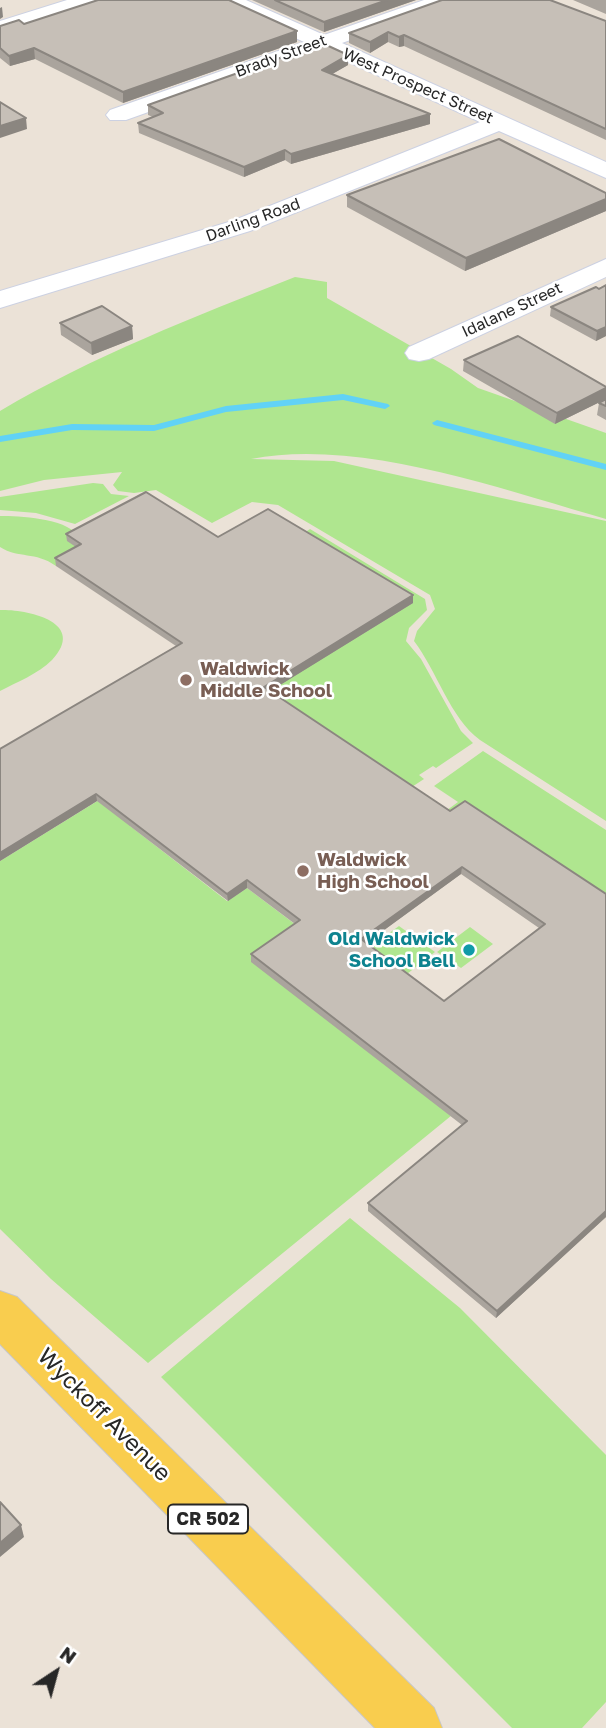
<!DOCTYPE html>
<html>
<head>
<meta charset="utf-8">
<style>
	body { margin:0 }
	#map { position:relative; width:606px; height:1728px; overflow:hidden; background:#ebe2d7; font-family:"Golos Text",sans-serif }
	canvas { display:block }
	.north { position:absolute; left:21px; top:1637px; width:70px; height:70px; -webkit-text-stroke:5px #fff; paint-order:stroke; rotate:36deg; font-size:19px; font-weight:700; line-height:28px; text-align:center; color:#272727 }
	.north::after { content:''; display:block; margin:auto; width:24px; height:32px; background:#272727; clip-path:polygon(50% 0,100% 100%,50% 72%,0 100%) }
</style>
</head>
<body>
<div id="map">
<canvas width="606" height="1728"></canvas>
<div class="north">N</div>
</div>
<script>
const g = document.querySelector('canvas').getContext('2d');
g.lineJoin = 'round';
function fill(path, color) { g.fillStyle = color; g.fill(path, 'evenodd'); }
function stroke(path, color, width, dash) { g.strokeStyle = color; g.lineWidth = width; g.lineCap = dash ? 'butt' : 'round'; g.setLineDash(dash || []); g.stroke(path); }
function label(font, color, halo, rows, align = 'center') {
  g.font = font + ' "Golos Text",sans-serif'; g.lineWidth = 5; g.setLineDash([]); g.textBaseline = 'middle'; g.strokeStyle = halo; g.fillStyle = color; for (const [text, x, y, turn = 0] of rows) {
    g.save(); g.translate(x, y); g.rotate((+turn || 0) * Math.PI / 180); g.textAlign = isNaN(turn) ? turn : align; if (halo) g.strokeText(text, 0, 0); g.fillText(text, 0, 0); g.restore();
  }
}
const green = new Path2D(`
	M 295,277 L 327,282 L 327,298 L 451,369 L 478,388 L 606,433 L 606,519 C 500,489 360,438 251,459 L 334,461 L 606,521 L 606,821 L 480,740 C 450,718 437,671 414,641 L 417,631 L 435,609 L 430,595 L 278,505 L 252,502 L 212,523 L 156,490 L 134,493 L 118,491 L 113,485 L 122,472 L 44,480 L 0,491 L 0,411 C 93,356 194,317 295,277 Z
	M 93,483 L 103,484 L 111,494 L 129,496 L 75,524 L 36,513 L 0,510 L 0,497 Z
	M 0,516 C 19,516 65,518 77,535 C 80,539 81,547 82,552 L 56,566 C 35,551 19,559 0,547 Z
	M 310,529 L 425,599 L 427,610 L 409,628 L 406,641 L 421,659 L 461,731 L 473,743 L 436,768 L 433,766 L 419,775 L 424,779 L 389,802 L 230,716 L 307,531 Z
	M 0,610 C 27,609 88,622 52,660 C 38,674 17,682 0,691 Z
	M 483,751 L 606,830 L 606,902 L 432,831 L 431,822 L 458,802 L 434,786 Z
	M 133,779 L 130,826 L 227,901 L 247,888 L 300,928 L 484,1089 L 148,1363 L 51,1279 L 0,1229 L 0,861 Z
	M 399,926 L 435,952 L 407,974 L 370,947 Z
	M 470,927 L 493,944 L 461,968 L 437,952 Z
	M 350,1218 L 460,1308 L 606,1455 L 606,1702 L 582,1728 L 512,1728 L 161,1377 Z`);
const stream = new Path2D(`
	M 343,394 L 388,404 L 390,406 L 385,409 L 343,400 L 226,412 L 154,431 L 72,430 L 0,442 L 0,436 L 72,424 L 154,425 L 226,406 Z
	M 437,420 L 606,464 L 606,470 L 434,425 L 432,423 Z`);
const minor = new Path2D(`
	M 67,0 L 98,0 L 95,4 L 0,34 L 0,21 Z
	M 219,0 L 246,0 L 324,35 L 424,0 L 454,0 L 451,4 L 342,43 L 606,162 L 606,178 L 499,131 L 250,231 L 0,308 L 0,291 L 232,221 L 480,122 L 322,50 L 126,120 L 110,120 L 106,115 L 110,110 L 304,42 L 222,4 Z
	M 606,259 L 606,277 L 429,359 L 419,361 L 409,359 L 405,353 L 409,347 Z`);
const major = new Path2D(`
	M 0,1291 L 17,1297 L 434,1708 L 442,1728 L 375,1728 L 0,1344 Z`);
const wall = new Path2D(`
	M 252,0 L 416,0 L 324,32 Z
	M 573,0 L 606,0 L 606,14 Z
	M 606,21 L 606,140 L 404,46 L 399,47 L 388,42 L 370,53 L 349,43 L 349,33 Z
	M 24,24 L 297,42 L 123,103 L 35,59 L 10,66 L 0,58 L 0,26 Z
	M 348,55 L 348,65 L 332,74 L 430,124 L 291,164 L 285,160 L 244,177 L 139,133 L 138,123 L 153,117 L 148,115 L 148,105 Z
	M 606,193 L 606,211 L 465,271 L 347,207 L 347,195 Z
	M 606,285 L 606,336 L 596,341 L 550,316 L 551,307 Z
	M 60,323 L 132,326 L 133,339 L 92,355 L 61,335 Z
	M 464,360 L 606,387 L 606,420 L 597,415 L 599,403 L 604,400 L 555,424 L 463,371 Z
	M 66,534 L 218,537 L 413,595 L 413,603 L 270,691 L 450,811 L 606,894 L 606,1217 L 496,1318 L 368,1211 L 368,1203 L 462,1125 L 251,962 L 251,954 L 295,924 L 247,888 L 228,901 L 97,801 L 0,861 L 0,749 L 176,646 L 56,566 L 55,558 L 76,547 L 67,541 ZM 461,874 L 539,928 L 444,1001 L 366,943 Z`);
const shadedWall = new Path2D(`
	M 387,0 L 416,0 L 324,32 L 324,22 Z
	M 2,7 L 3,17 L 0,19 L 0,8 Z
	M 297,31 L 297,42 L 123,103 L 123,92 Z
	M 388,32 L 388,42 L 370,53 L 370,42 Z
	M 404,35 L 404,46 L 399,47 L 399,37 Z
	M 34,48 L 35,59 L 10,66 L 9,56 Z
	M 348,55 L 348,65 L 322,80 L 322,70 Z
	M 430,114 L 430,124 L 291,164 L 291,154 Z
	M 26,118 L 27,129 L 0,138 L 0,126 Z
	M 285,150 L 285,160 L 244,177 L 244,167 Z
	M 606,199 L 606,211 L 465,271 L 466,258 Z
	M 132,326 L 133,339 L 92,355 L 91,343 Z
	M 606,327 L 606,336 L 596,341 L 597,331 Z
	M 606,388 L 606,399 L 555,424 L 557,413 Z
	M 413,595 L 413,603 L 264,695 L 264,687 Z
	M 96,794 L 97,801 L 0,861 L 0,853 Z
	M 462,867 L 461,874 L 361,947 L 361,939 Z
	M 247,880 L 247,888 L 228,901 L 227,894 Z
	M 606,1211 L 606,1217 L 496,1318 L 497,1311 Z
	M 21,1525 L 24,1537 L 0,1557 L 0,1543 Z`);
const building = new Path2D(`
	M 98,0 L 229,0 L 297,31 L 123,92 L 34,48 L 9,56 L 0,48 L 0,26 L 19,20 L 24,24 Z
	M 275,0 L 387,0 L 324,22 Z
	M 442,0 L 550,0 L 606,21 L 606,129 L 404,35 L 399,37 L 388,32 L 370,42 L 349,33 Z
	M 322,43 L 348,55 L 322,70 L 430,114 L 291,154 L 285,150 L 244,167 L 138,123 L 163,113 L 148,105 Z
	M 0,102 L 26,118 L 0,126 Z
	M 499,139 L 606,193 L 606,199 L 466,258 L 347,195 Z
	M 606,285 L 606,327 L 597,331 L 551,307 L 596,287 L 599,289 Z
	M 102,306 L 132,326 L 91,343 L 60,323 Z
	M 518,336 L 606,387 L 606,388 L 557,413 L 464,360 Z
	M 606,399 L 606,406 L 599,403 Z
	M 146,492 L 218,537 L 268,509 L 413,595 L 264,687 L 450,811 L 465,801 L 606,894 L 606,1211 L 497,1311 L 368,1203 L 467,1121 L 251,954 L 300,920 L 247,880 L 227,894 L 96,794 L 0,853 L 0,749 L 182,643 L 55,558 L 81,544 L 66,534 ZM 462,867 L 545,924 L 444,1001 L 361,939 Z
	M 0,1502 L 21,1525 L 0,1543 Z`);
const markers = [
	[186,680,7,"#8d6e63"],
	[303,871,7,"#8d6e63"],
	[469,950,7,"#0f9aa8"]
];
const farStreetnames = [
	["Brady Street",281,56,-20],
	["West Prospect Street",418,86,24],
	["Darling Road",253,220,-20],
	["Idalane Street",512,310,-25]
];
const shields = [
	[208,1519,80]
];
const shieldNames = [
	["CR 502",208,1519]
];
const educationNames = [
	["Waldwick",200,669],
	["Middle School",200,691],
	["Waldwick",317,860],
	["High School",317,882]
];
const cultureNames = [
	["Old Waldwick",455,939],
	["School Bell",455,961]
];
const nearStreetnames = [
	["Wyckoff Avenue",104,1415,45]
];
fill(green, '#afe68f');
fill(stream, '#61d2f6');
stroke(minor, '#ccd1e2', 2);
stroke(major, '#c7c7c7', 2);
fill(minor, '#fff');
fill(major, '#f9cd4e');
fill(wall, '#aaa49d');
fill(shadedWall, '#8b8680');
fill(building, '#c6bfb7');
stroke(building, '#8b8680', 2);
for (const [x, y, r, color] of markers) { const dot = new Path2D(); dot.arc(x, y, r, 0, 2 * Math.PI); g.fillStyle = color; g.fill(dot); stroke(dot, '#fff', 2.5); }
label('16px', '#272727', '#fff', farStreetnames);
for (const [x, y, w] of shields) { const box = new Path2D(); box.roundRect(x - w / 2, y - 14.5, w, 29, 5); g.fillStyle = '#fff'; g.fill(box); stroke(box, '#272727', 2); }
label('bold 18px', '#272727', null, shieldNames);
label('bold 19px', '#785e54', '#fff', educationNames, 'left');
label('bold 19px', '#0d838f', '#fff', cultureNames, 'right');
label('23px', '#272727', '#fff', nearStreetnames);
</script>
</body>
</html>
